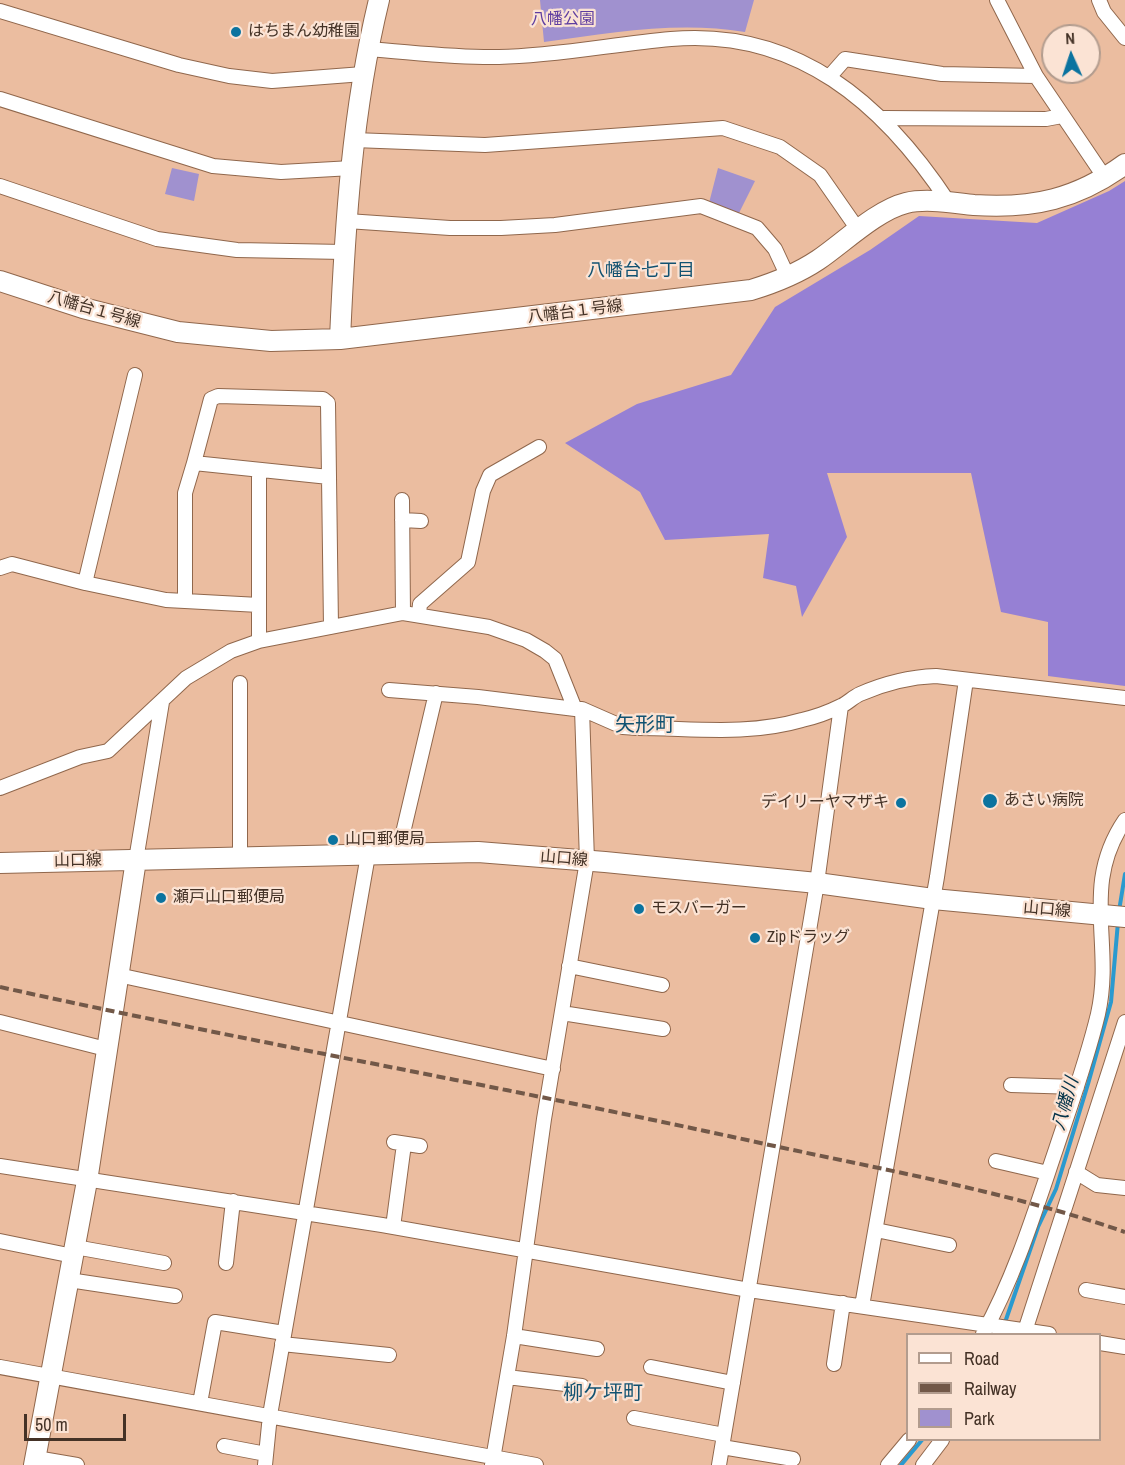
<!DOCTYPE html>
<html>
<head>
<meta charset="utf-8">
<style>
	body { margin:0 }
	#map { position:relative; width:1125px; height:1465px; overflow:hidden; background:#ebbda0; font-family:"Archivo Narrow",sans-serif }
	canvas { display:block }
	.legend { position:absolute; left:906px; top:1333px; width:195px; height:108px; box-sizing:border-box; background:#fbe3d4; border:2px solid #b29c8e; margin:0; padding:8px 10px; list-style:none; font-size:18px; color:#443226 }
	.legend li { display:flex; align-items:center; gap:12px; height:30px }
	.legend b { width:30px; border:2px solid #b29c8e }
	.north { position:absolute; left:1041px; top:24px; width:60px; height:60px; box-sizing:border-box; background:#fbe3d4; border:2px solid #b29c8e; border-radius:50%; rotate:357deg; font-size:16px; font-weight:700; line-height:24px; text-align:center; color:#443226 }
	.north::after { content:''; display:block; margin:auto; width:21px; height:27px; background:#0b739f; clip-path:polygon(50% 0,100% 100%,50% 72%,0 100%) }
	.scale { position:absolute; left:24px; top:1414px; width:102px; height:27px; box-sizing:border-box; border:3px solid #443226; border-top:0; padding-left:8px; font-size:18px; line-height:21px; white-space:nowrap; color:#443226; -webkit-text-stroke:4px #fbe3d4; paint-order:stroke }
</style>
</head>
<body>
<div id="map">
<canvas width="1125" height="1465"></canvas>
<ul class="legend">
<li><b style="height:8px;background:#fff"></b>Road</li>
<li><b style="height:8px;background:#725848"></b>Railway</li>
<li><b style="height:16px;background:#a091cf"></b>Park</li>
</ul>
<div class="north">N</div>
<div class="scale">50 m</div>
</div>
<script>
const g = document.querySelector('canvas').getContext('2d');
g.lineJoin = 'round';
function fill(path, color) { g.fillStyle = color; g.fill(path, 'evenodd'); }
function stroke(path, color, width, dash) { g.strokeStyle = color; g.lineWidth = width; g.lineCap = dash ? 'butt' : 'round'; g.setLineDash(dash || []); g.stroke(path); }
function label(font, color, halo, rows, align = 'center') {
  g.font = font + ' "Archivo Narrow","Noto Sans JP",sans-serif'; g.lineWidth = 4.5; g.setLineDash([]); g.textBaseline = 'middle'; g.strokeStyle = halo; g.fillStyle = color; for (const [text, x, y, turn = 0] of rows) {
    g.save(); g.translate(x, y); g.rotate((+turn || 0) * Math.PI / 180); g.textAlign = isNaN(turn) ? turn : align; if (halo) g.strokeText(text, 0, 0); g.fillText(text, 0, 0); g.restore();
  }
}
const green = new Path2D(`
	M 540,0 L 754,0 L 745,32 C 677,21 612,33 544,42 Z
	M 172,168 L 199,174 L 194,201 L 165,194 Z
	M 718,168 L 755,181 L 739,213 L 709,203 Z`);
const forest = new Path2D(`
	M 1125,181 L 1125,686 L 1048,676 L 1048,622 L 1001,612 L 971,473 L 827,473 L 847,537 L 802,617 L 796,586 L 763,578 L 769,534 L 665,540 L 640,492 L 565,443 L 637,404 L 731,375 L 775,307 L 870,250 L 919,216 L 1037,223 L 1109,191 Z`);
const stream = new Path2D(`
	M 1119,911 L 1125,874
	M 1001,1334 L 1038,1227 L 1056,1189 L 1088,1084 L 1111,1002 L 1118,922
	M 901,1465 L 922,1440`);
const street = new Path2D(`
	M 997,0 L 1036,76 L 1105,178
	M 1099,0 L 1104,12 L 1125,38
	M 0,11 L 179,65 L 229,76 L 272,81 L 363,74
	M 367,49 C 411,52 455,58 499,57 C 556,56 614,44 671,39 C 797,28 884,104 949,203
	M 830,76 L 845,59 L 942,74 L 1036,76
	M 0,99 L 213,166 L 281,172 L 352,168
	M 884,118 L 1046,119 L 1062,116
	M 354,140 L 485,145 L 723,128 L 780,147 L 820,175 L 859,231
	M 0,186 L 157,239 L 237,250 L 344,252
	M 347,221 L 450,228 L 501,228 L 555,225 L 701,206 L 757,228 L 775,249 L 788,277
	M 135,375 L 85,583 L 166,600 L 185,601
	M 194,463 L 211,399 L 218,396 L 323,399 L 328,403 L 329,477
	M 402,500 L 403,613
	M 402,520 L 421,521
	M 0,568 L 12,564 L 85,583
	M 259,605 L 259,470
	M 419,614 L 420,604 L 468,562 L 483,491 L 490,475 L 539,447
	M 259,641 L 259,605 L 185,601 L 185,493 L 194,463 L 329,477 L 331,627
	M 240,683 L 240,858
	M 389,690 L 478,697 L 575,709
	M 0,788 L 80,757 L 108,751 L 186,678 L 231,651 L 259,641 L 403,613 L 489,627 L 526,640 L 545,651 L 555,659 L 575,709 L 582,709 L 623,727 L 637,728 C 692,728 747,736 802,720 C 815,717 829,712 841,706 C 848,703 853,697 860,694 C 885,683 909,677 936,676 L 1125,698
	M 398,854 L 436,693
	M 136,860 L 162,702
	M 569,966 L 662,985
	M 118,975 L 553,1069
	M 562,1013 L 663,1029
	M 0,1022 L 106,1049
	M 1011,1085 L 1077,1087
	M 394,1142 L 420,1146
	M 996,1161 L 1048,1173
	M 0,1166 L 382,1225 L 749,1290 L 1049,1334
	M 1076,1172 L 1097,1185 L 1125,1188
	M 393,1227 L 404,1144
	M 876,1230 L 949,1245
	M 0,1241 L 73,1256
	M 75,1247 L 164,1263
	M 226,1263 L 233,1201
	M 69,1280 L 175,1296
	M 1086,1290 L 1125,1297
	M 862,1306 L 937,877 L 966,680
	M 983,1334 C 1015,1276 1035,1211 1056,1149 C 1071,1104 1087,1060 1098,1014 C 1114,943 1080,886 1125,820
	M 1024,1334 L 1125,1022
	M 514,1336 L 597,1349
	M 1100,1343 L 1125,1347
	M 282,1344 L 389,1355
	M 834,1364 L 843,1303
	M 0,1367 L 536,1465
	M 651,1367 L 733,1383
	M 507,1377 L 582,1386
	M 200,1403 L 215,1322 L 284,1333
	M 634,1418 L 724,1435
	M 224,1446 L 266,1454
	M 722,1447 L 793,1459
	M 36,1458 L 77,1465
	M 265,1465 L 270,1415 L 368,855
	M 492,1465 L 514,1336 L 544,1119 L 587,861 L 582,709
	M 719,1465 L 817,883 L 841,706
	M 888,1465 L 909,1440
	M 923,1465 L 942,1440`);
const secondary = new Path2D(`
	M 0,281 L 83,308 L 178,332 L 271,341 L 340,339 L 751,290 C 774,283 797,274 818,260 C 843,243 877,210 906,203 C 927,198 953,203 974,205 C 1033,209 1077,199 1125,164
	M 340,339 C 345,225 352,111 379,0
	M 0,863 L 478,852 L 605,862 L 817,883 L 933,899 L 1125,917
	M 34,1465 L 87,1181 L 136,860`);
const rail = new Path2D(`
	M 0,987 C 254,1043 511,1088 765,1144 C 885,1170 1009,1192 1125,1232`);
const markers = [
	[236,32,6,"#0b739f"],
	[990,801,8,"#0b739f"],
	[901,803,6,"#0b739f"],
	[333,840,6,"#0b739f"],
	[161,898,6,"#0b739f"],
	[639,909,6,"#0b739f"],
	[755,938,6,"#0b739f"]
];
const parkNames = [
	["八幡公園",563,20]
];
const poiNames = [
	["はちまん幼稚園",248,32],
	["あさい病院",1004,801],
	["デイリーヤマザキ",889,803,"right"],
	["山口郵便局",345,840],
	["瀬戸山口郵便局",173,898],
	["モスバーガー",651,909],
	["Zipドラッグ",767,938]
];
const streetNames = [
	["八幡台１号線",94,310,16],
	["八幡台１号線",575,312,-7],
	["山口線",564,859,5],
	["山口線",78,861,-1],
	["山口線",1047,910,5]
];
const neighbourhoodNames = [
	["八幡台七丁目",641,271]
];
const waterNames = [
	["八幡川",1066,1104,-74]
];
const quarterNames = [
	["矢形町",645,726],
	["柳ケ坪町",603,1394]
];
fill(green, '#a091cf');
fill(forest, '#9680d4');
stroke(stream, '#2a9acf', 4);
stroke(street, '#90674c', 16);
stroke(secondary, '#90674c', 22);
stroke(street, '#fff', 14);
stroke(secondary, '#fff', 20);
stroke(rail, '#725848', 4, [9, 4.5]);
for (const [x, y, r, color] of markers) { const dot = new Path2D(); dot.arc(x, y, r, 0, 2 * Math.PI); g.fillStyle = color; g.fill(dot); stroke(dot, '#fbe3d4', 2); }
label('16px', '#5e3da0', '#fbe3d4', parkNames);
label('16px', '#443226', '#fbe3d4', poiNames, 'left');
label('16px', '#443226', '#fbe3d4', streetNames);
label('18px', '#115271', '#fbe3d4', neighbourhoodNames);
label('italic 18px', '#023248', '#fbe3d4', waterNames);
label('20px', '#115271', '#fbe3d4', quarterNames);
</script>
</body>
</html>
